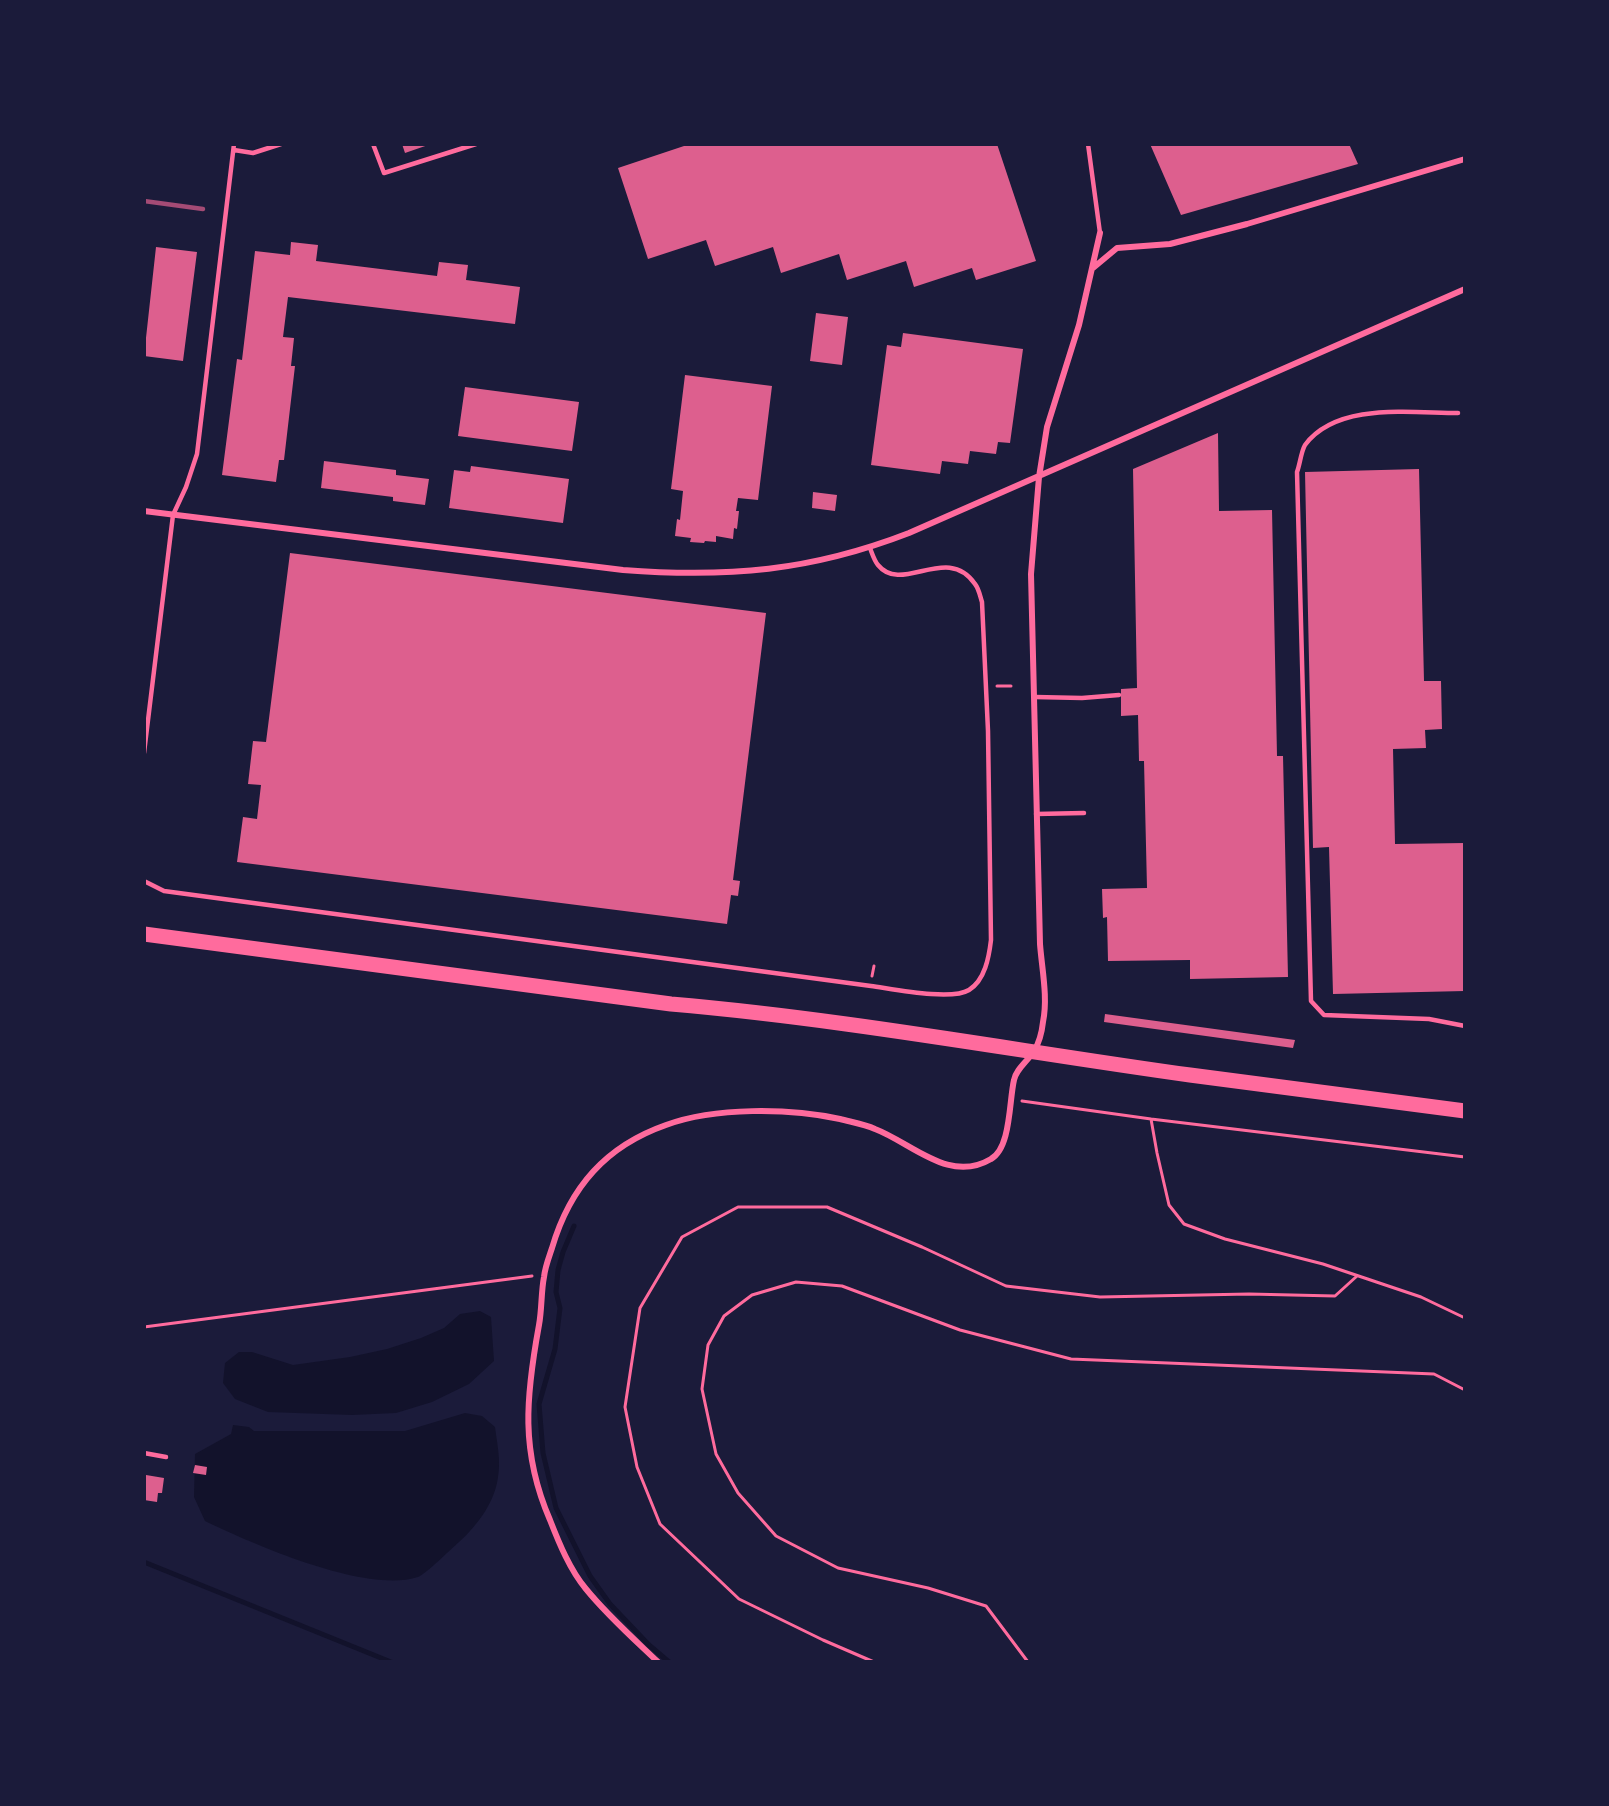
<!DOCTYPE html>
<html>
<head>
<meta charset="utf-8">
<style>
	body { margin:0 }
	#map { position:relative; width:1609px; height:1806px; overflow:hidden; background:#1b1b3a; font-family:"Fira Sans Condensed",sans-serif }
	canvas { display:block }
	.frame { position:absolute; inset:0; border:146px solid #1b1b3a; pointer-events:none }
</style>
</head>
<body>
<div id="map">
<canvas width="1609" height="1806"></canvas>
<div class="frame"></div>
</div>
<script>
const g = document.querySelector('canvas').getContext('2d');
g.lineJoin = 'round';
function fill(path, color) { g.fillStyle = color; g.fill(path, 'evenodd'); }
function stroke(path, color, width, dash) { g.strokeStyle = color; g.lineWidth = width; g.lineCap = dash ? 'butt' : 'round'; g.setLineDash(dash || []); g.stroke(path); }
const water = new Path2D(`
	M 480,1311 L 491,1317 L 494,1361 L 469,1384 L 432,1402 L 396,1413 L 352,1415 L 268,1412 L 235,1399 L 223,1383 L 225,1363 L 239,1352 L 252,1352 L 293,1365 L 350,1357 L 387,1349 L 421,1338 L 444,1328 L 460,1314 Z
	M 465,1413 L 482,1416 L 495,1427 C 497,1443 501,1460 498,1477 C 495,1502 477,1526 459,1542 C 451,1549 426,1574 418,1577 C 366,1594 253,1544 205,1521 L 194,1497 L 195,1454 L 231,1434 L 233,1425 L 249,1427 L 254,1431 L 405,1431 Z`);
const stream = new Path2D(`
	M 574,1226 L 563,1252 L 558,1270 L 556,1292 L 560,1308 L 555,1349 L 539,1404 L 543,1453 L 556,1508 L 590,1576 L 610,1604 L 649,1645 L 669,1662
	M 144,1562 L 391,1662`);
const building = new Path2D(`
	M 402,144 L 431,144 L 405,153 Z
	M 690,144 L 997,144 L 1036,261 L 976,280 L 972,268 L 914,287 L 906,261 L 847,280 L 839,254 L 781,273 L 773,247 L 715,266 L 706,240 L 648,259 L 618,168 Z
	M 1150,144 L 1349,144 L 1358,164 L 1181,215 Z
	M 291,242 L 318,245 L 316,261 L 437,276 L 439,262 L 468,265 L 466,280 L 520,287 L 515,324 L 288,297 L 283,337 L 294,338 L 291,366 L 295,366 L 284,460 L 279,460 L 276,482 L 222,475 L 237,359 L 242,360 L 255,251 L 290,255 Z
	M 156,247 L 197,252 L 183,361 L 144,356 Z
	M 816,313 L 848,317 L 842,365 L 810,361 Z
	M 903,333 L 1023,349 L 1010,443 L 998,442 L 996,454 L 970,451 L 968,464 L 942,461 L 940,474 L 871,465 L 887,345 L 901,347 Z
	M 685,375 L 772,386 L 758,500 L 738,498 L 736,511 L 739,511 L 737,529 L 734,528 L 733,539 L 716,536 L 716,542 L 705,541 L 704,543 L 690,542 L 691,538 L 675,536 L 677,519 L 680,520 L 683,491 L 671,489 Z
	M 465,387 L 579,402 L 572,451 L 458,436 Z
	M 1218,433 L 1219,511 L 1272,510 L 1277,756 L 1283,756 L 1288,977 L 1190,979 L 1190,960 L 1108,961 L 1107,917 L 1103,918 L 1102,889 L 1147,888 L 1144,761 L 1139,761 L 1138,715 L 1121,716 L 1121,689 L 1137,688 L 1133,469 Z
	M 324,461 L 396,470 L 396,475 L 429,479 L 425,505 L 393,501 L 393,497 L 321,488 Z
	M 471,466 L 569,479 L 563,523 L 449,508 L 454,470 L 470,472 Z
	M 1419,469 L 1424,681 L 1441,681 L 1442,729 L 1425,730 L 1426,748 L 1393,749 L 1395,844 L 1465,843 L 1465,991 L 1333,994 L 1329,847 L 1313,848 L 1305,472 Z
	M 813,492 L 837,495 L 835,511 L 812,508 Z
	M 290,553 L 766,613 L 733,880 L 740,881 L 738,896 L 731,895 L 727,924 L 237,862 L 243,817 L 257,819 L 261,785 L 248,784 L 253,741 L 266,742 Z
	M 1105,1014 L 1295,1040 L 1293,1048 L 1104,1022 Z
	M 195,1465 L 207,1467 L 206,1475 L 193,1473 Z
	M 146,1475 L 164,1478 L 162,1493 L 158,1493 L 157,1502 L 144,1500 Z`);
const path = new Path2D(`
	M 997,686 L 1011,686
	M 872,976 L 874,966
	M 1022,1101 L 1151,1119 L 1157,1153 L 1169,1205 L 1184,1224 L 1225,1239 L 1323,1264 L 1421,1297 L 1465,1318
	M 1151,1119 L 1465,1157
	M 144,1327 L 532,1276
	M 874,1662 L 823,1640 L 739,1599 L 660,1524 L 637,1467 L 625,1407 L 640,1308 L 682,1237 L 738,1207 L 827,1207 L 922,1247 L 1006,1286 L 1100,1297 L 1249,1294 L 1335,1296 L 1357,1276
	M 1028,1662 L 986,1606 L 928,1588 L 838,1568 L 776,1536 L 738,1493 L 716,1454 L 702,1389 L 708,1345 L 724,1316 L 752,1295 L 796,1282 L 842,1286 L 960,1330 L 1071,1359 L 1434,1374 L 1465,1390`);
const service = new Path2D(`
	M 373,144 L 384,173 L 476,144
	M 1088,144 L 1100,233
	M 234,150 L 253,153 L 281,144
	M 1458,413 C 1411,413 1337,402 1305,445 C 1301,452 1300,464 1297,472 L 1311,1001 L 1324,1015 L 1429,1019 L 1465,1026
	M 1035,697 L 1082,698 L 1119,695
	M 144,753 L 173,515 L 186,487 L 197,454 L 234,144
	M 1036,814 L 1084,813
	M 144,881 L 164,891 L 871,986 C 893,989 951,1001 969,990 C 985,980 989,957 991,940 L 988,731 L 982,602 C 980,596 979,589 975,584 C 947,543 902,595 878,565 C 874,560 872,553 870,548
	M 144,1453 L 166,1457`);
const minor = new Path2D(`
	M 1093,268 L 1117,248 L 1170,244 L 1247,224 L 1465,159
	M 144,511 L 623,570 C 728,578 811,571 909,533 L 1465,289
	M 658,1662 C 634,1639 607,1615 586,1589 C 570,1570 559,1543 550,1520 C 520,1451 526,1396 539,1325 C 542,1309 541,1292 544,1277 C 545,1267 549,1257 552,1248 C 570,1187 606,1146 666,1125 C 715,1107 789,1108 840,1119 C 851,1122 864,1124 875,1129 C 912,1143 949,1184 991,1159 C 1011,1148 1009,1101 1014,1080 C 1016,1069 1028,1061 1034,1051 C 1039,1043 1042,1031 1043,1022 C 1048,997 1042,970 1040,944 L 1031,574 L 1039,477 L 1047,427 L 1079,325 L 1100,233`);
const primary = new Path2D(`
	M 144,934 L 671,1004 C 845,1019 1017,1051 1190,1075 C 1281,1087 1373,1099 1465,1111`);
const rail = new Path2D(`
	M 144,201 L 203,209`);
fill(water, '#12122b');
stroke(stream, '#12122b', 5);
fill(building, '#dd5f8e');
stroke(path, '#ff6b9d', 3);
stroke(service, '#ff6b9d', 4.5);
stroke(minor, '#ff6b9d', 6);
stroke(primary, '#ff6b9d', 15);
stroke(rail, '#a44b75', 4.5);
</script>
</body>
</html>
